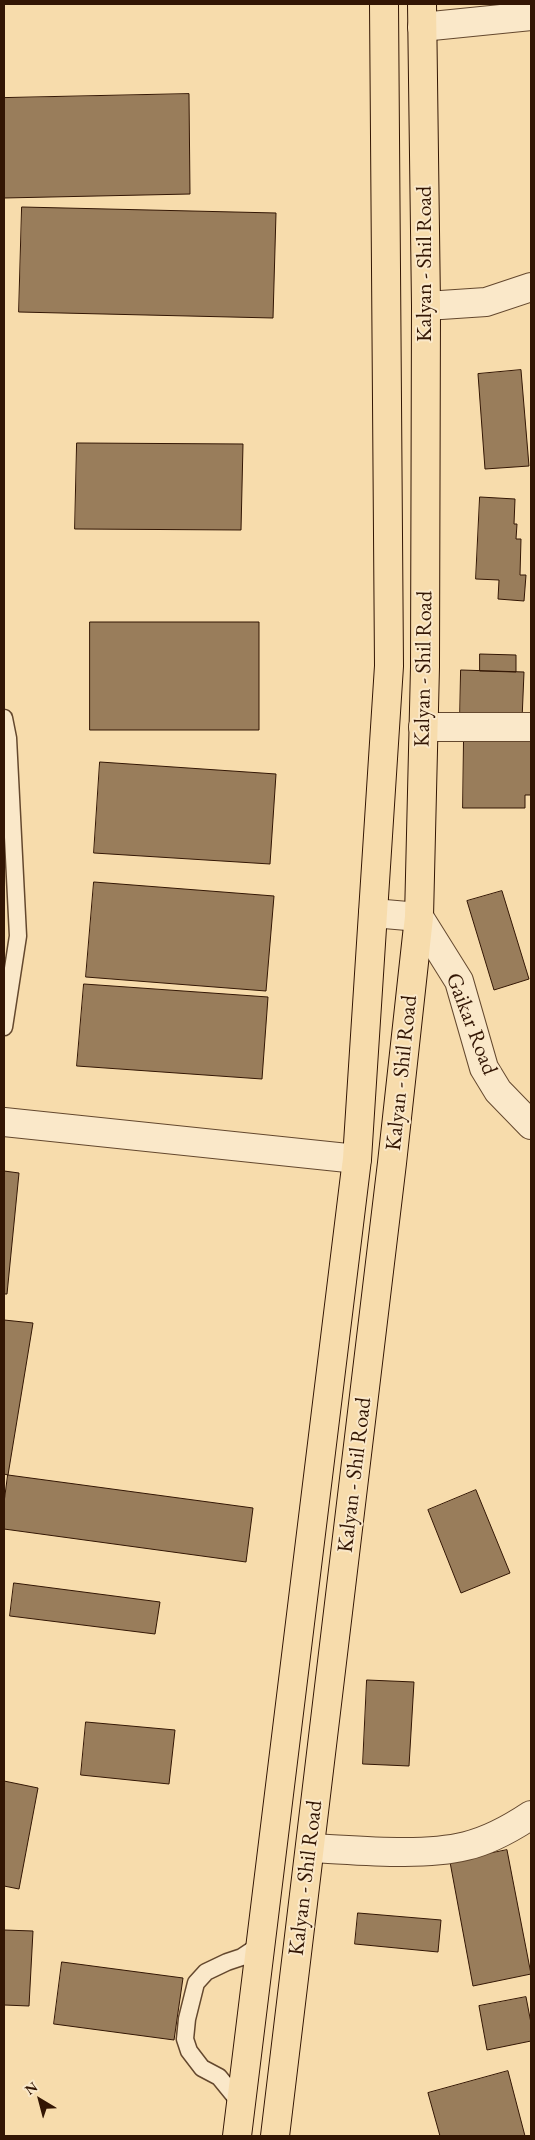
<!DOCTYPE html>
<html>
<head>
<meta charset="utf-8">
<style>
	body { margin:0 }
	#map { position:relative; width:535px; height:2140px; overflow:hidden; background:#f7dcac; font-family:"EB Garamond",serif }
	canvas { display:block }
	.frame { position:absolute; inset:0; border:5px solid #331604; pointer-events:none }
	.north { position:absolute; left:15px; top:2075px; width:50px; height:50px; -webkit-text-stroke:4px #fae8c9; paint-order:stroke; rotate:323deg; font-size:14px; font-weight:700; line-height:20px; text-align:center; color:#331604 }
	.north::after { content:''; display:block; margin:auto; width:18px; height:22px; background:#331604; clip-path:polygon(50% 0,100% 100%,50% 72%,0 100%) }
</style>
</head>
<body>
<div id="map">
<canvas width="535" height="2140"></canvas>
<div class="frame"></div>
<div class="north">N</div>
</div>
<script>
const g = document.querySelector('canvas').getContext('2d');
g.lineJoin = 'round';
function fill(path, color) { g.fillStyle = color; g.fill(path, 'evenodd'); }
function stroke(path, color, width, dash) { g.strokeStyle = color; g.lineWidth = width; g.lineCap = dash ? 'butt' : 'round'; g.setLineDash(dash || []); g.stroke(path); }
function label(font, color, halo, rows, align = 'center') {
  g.font = font + ' "EB Garamond",serif'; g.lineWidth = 4; g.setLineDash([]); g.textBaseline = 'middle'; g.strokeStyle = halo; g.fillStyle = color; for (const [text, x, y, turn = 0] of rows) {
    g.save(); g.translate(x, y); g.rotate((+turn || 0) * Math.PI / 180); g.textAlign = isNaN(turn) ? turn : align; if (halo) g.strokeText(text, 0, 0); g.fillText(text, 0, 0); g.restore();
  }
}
const building = new Path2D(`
	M 189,94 L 190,194 L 4,198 L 4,98 Z
	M 22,207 L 276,213 L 273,318 L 19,312 Z
	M 521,370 L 529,466 L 485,469 L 478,374 Z
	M 77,443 L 243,444 L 241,530 L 75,529 Z
	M 480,497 L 515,499 L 514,524 L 517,524 L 516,539 L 521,539 L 520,575 L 526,575 L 524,601 L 498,599 L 499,580 L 476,579 Z
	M 90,622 L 259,622 L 259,730 L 90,730 Z
	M 480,654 L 516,655 L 516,672 L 480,671 Z
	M 461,670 L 524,672 L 522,720 L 460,719 Z
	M 464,735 L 531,735 L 531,795 L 525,795 L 525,808 L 463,808 Z
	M 100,762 L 276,774 L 270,864 L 94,853 Z
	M 94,882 L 274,896 L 266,991 L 86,977 Z
	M 502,891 L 529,979 L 494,990 L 467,901 Z
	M 84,984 L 268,997 L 262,1079 L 77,1066 Z
	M 4,1171 L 19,1173 L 7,1294 L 4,1294 Z
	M 4,1320 L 33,1323 L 8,1475 L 4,1474 Z
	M 8,1475 L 253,1508 L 246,1562 L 4,1529 L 4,1503 Z
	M 476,1490 L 510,1573 L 461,1593 L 428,1510 Z
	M 14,1583 L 160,1602 L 155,1634 L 10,1616 Z
	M 367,1680 L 414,1682 L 409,1766 L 363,1764 Z
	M 86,1722 L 175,1730 L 169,1784 L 81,1775 Z
	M 4,1781 L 38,1788 L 19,1889 L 4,1886 Z
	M 507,1850 L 531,1974 L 473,1986 L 450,1862 Z
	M 358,1913 L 441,1920 L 438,1952 L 355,1944 Z
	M 4,1930 L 33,1931 L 29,2006 L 4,2005 Z
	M 62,1962 L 183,1978 L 174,2040 L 54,2024 Z
	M 526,1997 L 531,2023 L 531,2041 L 487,2050 L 479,2006 Z
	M 508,2071 L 525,2136 L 440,2136 L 428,2093 Z`);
const lane = new Path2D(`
	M 4,718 L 8,738 L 18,936 L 4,1027
	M 241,2104 L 219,2077 L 202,2068 L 189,2051 L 185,2039 L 187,2019 L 196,1983 L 206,1972 L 227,1962 L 242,1957 L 260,1945`);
const street = new Path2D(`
	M 422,27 L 531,16
	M 426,306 L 486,302 L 531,287
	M 423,727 L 531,727
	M 373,913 L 419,917 L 459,981 L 484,1068 L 498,1091 L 531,1125
	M 4,1122 L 357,1159
	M 310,1848 C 356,1850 422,1857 466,1846 C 487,1841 513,1827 531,1815`);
const primary = new Path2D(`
	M 237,2136 L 357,1159 L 389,666 L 384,4
	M 275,2136 L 392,1163 L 419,917 L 425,667 L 426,306 L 422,4`);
const streetNames = [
	["Kalyan - Shil Road",425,264,-90],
	["Kalyan - Shil Road",424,669,-89],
	["Gaikar Road",471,1024,69],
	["Kalyan - Shil Road",402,1073,-84],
	["Kalyan - Shil Road",355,1475,-83],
	["Kalyan - Shil Road",306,1878,-83]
];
fill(building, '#997d5b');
stroke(building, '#331604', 1);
stroke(lane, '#64482e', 19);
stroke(street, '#64482e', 30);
stroke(primary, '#331604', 30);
stroke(lane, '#fae8c9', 16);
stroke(street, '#fae8c9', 28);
stroke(primary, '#f7dcac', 28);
label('22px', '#331604', '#fae8c9', streetNames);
</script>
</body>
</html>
